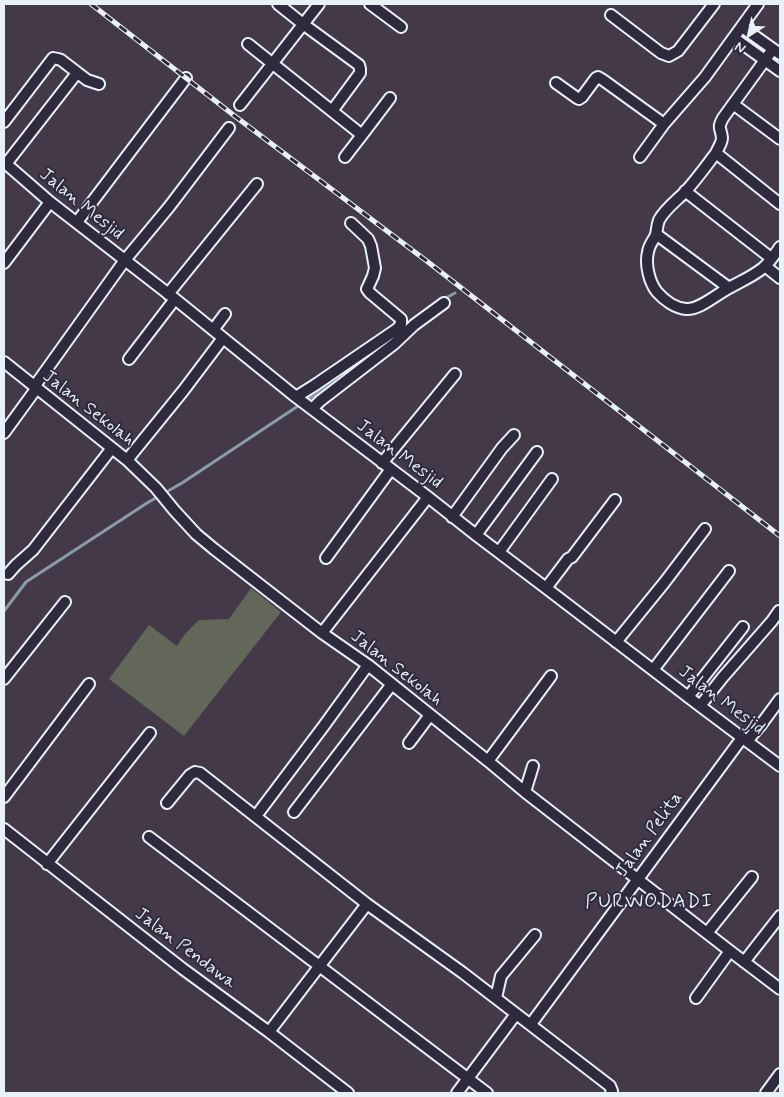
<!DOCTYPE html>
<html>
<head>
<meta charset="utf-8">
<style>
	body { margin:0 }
	#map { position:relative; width:784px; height:1097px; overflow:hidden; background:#433948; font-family:Mynerve,sans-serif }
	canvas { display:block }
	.frame { position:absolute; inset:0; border:5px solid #e8f1f8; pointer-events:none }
	.north { position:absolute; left:724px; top:10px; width:50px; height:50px; -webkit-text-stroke:4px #2f2a3d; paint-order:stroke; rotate:215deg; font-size:14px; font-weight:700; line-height:20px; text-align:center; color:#e8f1f8 }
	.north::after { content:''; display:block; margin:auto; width:18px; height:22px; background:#e8f1f8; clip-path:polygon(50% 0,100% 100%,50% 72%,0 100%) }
</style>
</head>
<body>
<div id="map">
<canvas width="784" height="1097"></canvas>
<div class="frame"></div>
<div class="north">N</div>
</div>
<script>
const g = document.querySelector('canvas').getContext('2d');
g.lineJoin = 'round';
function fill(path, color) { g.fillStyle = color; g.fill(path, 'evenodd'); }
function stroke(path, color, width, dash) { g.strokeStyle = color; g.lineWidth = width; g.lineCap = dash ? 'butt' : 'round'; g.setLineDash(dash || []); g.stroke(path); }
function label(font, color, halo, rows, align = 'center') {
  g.font = font + ' Mynerve,sans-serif'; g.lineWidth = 4; g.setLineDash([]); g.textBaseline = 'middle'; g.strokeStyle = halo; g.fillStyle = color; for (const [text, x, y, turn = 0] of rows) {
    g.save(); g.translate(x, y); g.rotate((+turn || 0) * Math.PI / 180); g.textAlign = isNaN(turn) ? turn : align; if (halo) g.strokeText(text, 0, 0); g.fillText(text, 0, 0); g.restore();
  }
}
const green = new Path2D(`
	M 251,588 L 281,612 L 184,736 L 109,679 L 149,625 L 177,646 L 185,634 L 199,620 L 229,619 Z`);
const stream = new Path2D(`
	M 442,300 L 455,293
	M 306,401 L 353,370
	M 4,611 L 26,582 L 147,503 L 182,483 L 301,404`);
const minor = new Path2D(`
	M 278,4 L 303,24 L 359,65 L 360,69 L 360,73 L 332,111
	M 370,4 L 401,27
	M 611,15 L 661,53 L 669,56 L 678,51 L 714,4
	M 742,27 L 780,54
	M 734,38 L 780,71
	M 248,44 L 362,135 L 390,98
	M 773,49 L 723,118 C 717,129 721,127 722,138 C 722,143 718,148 716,153 L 780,204
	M 556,83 L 577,98 L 579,99 L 582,97 L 596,78 L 598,77 L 603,80 L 664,124
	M 733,104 L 780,139
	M 240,105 L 319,4
	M 4,122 L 53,58 L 58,59 L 61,60 L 87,80 L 99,84
	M 716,153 C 706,166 696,180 685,192 C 676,201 665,209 659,220 C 657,225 657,230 656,235 C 653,241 649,245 648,252 C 645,264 649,282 657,292 C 664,300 675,308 686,309 C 699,310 716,295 727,289 C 739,282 752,277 763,268 C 770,262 775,254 780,247
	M 345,157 L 362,135
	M 640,157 L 664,124 L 705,77 L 758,4
	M 4,162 L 50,202 L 175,299 L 296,397 L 428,497 L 476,535 L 546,588 L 700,706 L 780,766
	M 6,164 L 77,73
	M 685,191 L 771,258
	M 77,222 L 186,78
	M 656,234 L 729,288
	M 4,263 L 50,202
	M 765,266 L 780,278
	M 168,294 L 257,184
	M 213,330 L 225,314
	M 129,359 L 175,299
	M 4,362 L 127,460 L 156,488 L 174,510 L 196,534 L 214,549 L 322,633 L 368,665 L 488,761 L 525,792 L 730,951 L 780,989
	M 34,387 L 125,260 L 169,207 L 229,128
	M 296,397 L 315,385 L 397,329 L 401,324 L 401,319 L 370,293 L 367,289 L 373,276 L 375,268 L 371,246 L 368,239 L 351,223
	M 312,409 L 320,401 L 394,344 L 414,325 L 444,303
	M 4,433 L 36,389
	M 127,460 L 183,391 L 223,338
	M 382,463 L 455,374
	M 452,517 L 502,448 L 514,435
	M 476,535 L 537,452
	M 499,552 L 552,479
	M 326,558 L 391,469
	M 8,574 L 16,565 L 33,550 L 112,448
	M 546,588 L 568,559 L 572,557 L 615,500
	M 322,633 L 428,497
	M 616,642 L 664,583 L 705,529
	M 653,670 L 729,571
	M 4,679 L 65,602
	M 688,697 L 743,627
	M 700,706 L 723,677 L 772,621 L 779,611
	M 747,741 L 760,726 L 780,699
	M 409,743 L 430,715
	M 488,761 L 551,676
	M 525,792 L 533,766
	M 4,797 L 89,684
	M 167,803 L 190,775 L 195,772 L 200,773 L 367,904 L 463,973 L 610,1086 L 612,1091 L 611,1093
	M 294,812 L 392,684
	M 256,816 L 323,727 L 368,665
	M 4,829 L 183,969 L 269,1032 L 348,1093
	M 149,837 L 487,1093
	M 47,864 L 150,733
	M 707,933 L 752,877
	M 744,962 L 780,916
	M 496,998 L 501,976 L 535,935
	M 696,998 L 730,951
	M 531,1024 L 742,738
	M 269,1032 L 367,904
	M 457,1093 L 516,1014
	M 766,1093 L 780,1074`);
const rail = new Path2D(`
	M 91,4 L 236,117 L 428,262 L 780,536`);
const streetNames = [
	["Jalan Mesjid",81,205,39],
	["Jalan Sekolah",88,409,38],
	["Jalan Mesjid",399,455,37],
	["Jalan Sekolah",396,669,38],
	["Jalan Mesjid",721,701,37],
	["Jalan Pelita",650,835,-54],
	["Jalan Pendawa",185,949,37]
];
const quarterNames = [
	["PURWODADI",649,903]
];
fill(green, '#63675a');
stroke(stream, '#8b9bab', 3);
stroke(minor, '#e8f1f8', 14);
stroke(minor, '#2f2a3d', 10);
stroke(rail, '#e8f1f8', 5);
stroke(rail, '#2f2a3d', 3, [9]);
label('18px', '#e8f1f8', '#2f2a3d', streetNames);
g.letterSpacing = '1px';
label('20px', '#e8f1f8', '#2f2a3d', quarterNames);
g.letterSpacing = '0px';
</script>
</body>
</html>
